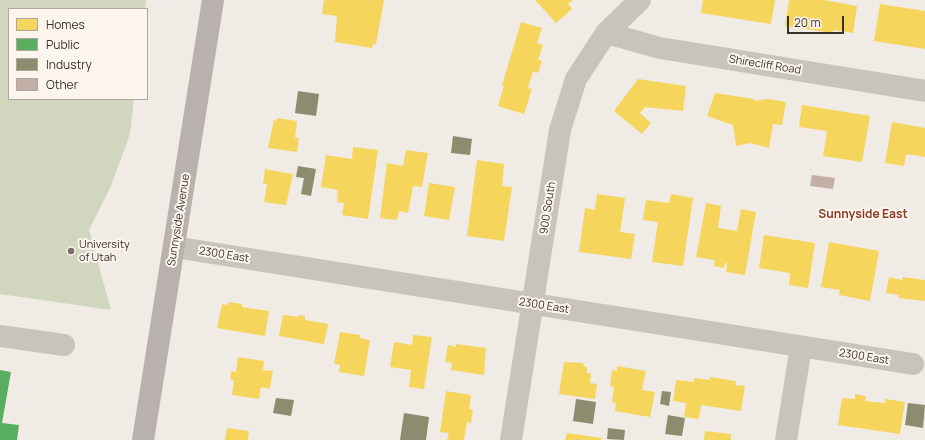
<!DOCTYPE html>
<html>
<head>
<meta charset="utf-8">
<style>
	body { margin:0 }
	#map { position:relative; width:925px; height:440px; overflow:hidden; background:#f0ebe5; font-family:Manrope,sans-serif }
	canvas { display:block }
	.legend { position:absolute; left:8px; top:8px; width:140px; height:92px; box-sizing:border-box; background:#fbf5ee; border:1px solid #aea6a0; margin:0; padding:5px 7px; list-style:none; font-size:12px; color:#3b302b }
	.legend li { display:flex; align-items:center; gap:8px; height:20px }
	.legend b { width:20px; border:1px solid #aea6a0 }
	.scale { position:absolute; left:787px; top:16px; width:57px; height:18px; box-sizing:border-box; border:2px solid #3b302b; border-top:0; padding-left:5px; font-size:12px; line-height:14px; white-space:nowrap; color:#3b302b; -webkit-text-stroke:3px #fbf5ee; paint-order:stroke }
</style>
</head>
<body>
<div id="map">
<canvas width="925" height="440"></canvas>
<ul class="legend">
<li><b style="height:11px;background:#f6d55c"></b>Homes</li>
<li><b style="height:11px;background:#5aae61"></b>Public</li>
<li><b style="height:11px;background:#8c8c6e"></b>Industry</li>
<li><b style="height:11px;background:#c3afa7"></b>Other</li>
</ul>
<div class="scale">20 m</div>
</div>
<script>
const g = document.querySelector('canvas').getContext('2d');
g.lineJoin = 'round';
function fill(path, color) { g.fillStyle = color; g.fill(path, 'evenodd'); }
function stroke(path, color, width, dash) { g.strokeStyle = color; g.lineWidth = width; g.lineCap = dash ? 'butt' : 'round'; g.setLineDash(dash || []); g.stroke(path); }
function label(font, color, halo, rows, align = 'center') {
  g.font = font + ' Manrope,sans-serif'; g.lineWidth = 4; g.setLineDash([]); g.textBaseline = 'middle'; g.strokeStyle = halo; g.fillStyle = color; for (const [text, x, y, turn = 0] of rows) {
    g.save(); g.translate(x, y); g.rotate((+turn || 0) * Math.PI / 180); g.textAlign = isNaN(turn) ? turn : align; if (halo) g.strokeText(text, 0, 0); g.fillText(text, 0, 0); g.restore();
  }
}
const green = new Path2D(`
	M 0,0 L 146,0 L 145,9 L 9,9 L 9,99 L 134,99 L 130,134 L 111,186 L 89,230 L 111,310 L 0,294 Z`);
const homes = new Path2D(`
	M 324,0 L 384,0 L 376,44 L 373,44 L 372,48 L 335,42 L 337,16 L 322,14 Z
	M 535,0 L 573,0 L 568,4 L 572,9 L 556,23 Z
	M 703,0 L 775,0 L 771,24 L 701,13 Z
	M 789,0 L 823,0 L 857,6 L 853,33 L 833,30 L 833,33 L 785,26 Z
	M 880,4 L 925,11 L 925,49 L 874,41 Z
	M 521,22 L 542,28 L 537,43 L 543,45 L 538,60 L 542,61 L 538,73 L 533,71 L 528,88 L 532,89 L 524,114 L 498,106 L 504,86 L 502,85 Z
	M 638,79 L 686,86 L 683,111 L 645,107 L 640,113 L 651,123 L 642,134 L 614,111 Z
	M 715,93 L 754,99 L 754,101 L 768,99 L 786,102 L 782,125 L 773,124 L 769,148 L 750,143 L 736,146 L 733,125 L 707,116 Z
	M 802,105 L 870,116 L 862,162 L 823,156 L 827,131 L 799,127 Z
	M 277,118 L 297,121 L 295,138 L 299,138 L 297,152 L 268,148 L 274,120 L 277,121 Z
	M 892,122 L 925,128 L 925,157 L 906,154 L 904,166 L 885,163 Z
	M 353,147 L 378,150 L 368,219 L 342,215 L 344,203 L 337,202 L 338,190 L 321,187 L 326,155 L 352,159 Z
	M 406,150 L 428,153 L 422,187 L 413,186 L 408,213 L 399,211 L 397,220 L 380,218 L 387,163 L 403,166 Z
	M 477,160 L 504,164 L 502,186 L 512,187 L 504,241 L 467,236 Z
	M 265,169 L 293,174 L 286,205 L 264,202 L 267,184 L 263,184 Z
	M 429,183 L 455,187 L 449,220 L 424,216 Z
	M 597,194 L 625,198 L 620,232 L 635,234 L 631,259 L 579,252 L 585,208 L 595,210 Z
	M 671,194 L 693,198 L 683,266 L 652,262 L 658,222 L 643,220 L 646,200 L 669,203 Z
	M 706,203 L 721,206 L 718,228 L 737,231 L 741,209 L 756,212 L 745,275 L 726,272 L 727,263 L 725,263 L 724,268 L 714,266 L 715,260 L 696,257 Z
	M 764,235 L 815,243 L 808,288 L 789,285 L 790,273 L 759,268 Z
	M 829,242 L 879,251 L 870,301 L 839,295 L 840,290 L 821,287 Z
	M 889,277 L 902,280 L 903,277 L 925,280 L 925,301 L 899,298 L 899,295 L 886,293 Z
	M 229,302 L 242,304 L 242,307 L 269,311 L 265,336 L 217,328 L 222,304 L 228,305 Z
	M 283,315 L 298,317 L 298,315 L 305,316 L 305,320 L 328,324 L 324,344 L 279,336 Z
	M 340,332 L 360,335 L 360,338 L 370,340 L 364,376 L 339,372 L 340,365 L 334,364 Z
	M 413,335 L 432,337 L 424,389 L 409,387 L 411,370 L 390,367 L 394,342 L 412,345 Z
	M 456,344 L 486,348 L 484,375 L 451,370 L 452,363 L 445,362 L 448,345 L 456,347 Z
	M 238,357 L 264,361 L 263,370 L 273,371 L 270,389 L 261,387 L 259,399 L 232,395 L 234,380 L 230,379 L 231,371 L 236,372 Z
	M 564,362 L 584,363 L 583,366 L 587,367 L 587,373 L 591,373 L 590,383 L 597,384 L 595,399 L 559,394 Z
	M 617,366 L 646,371 L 642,390 L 655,392 L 650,417 L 615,411 L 616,403 L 612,402 L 614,387 L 610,386 L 612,370 L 617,371 Z
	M 710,377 L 736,381 L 735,385 L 745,386 L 741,411 L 701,405 L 699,419 L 684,417 L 686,403 L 673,401 L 676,380 L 694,382 L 694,378 L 710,380 Z
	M 446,391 L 471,395 L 469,409 L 473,410 L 471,423 L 467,422 L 464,440 L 447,440 L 449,433 L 440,432 Z
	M 855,394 L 866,396 L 865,401 L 885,403 L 885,399 L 905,402 L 900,434 L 838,425 L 842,398 L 855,399 Z
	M 227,428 L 249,431 L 248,440 L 225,440 Z
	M 705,431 L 731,434 L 731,440 L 704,440 Z
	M 567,433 L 602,438 L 601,440 L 565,440 Z`);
const public = new Path2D(`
	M 0,370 L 11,372 L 2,423 L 19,425 L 17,440 L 0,440 Z`);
const industry = new Path2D(`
	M 298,91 L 319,94 L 316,116 L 295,113 Z
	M 453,136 L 472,139 L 470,155 L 451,153 Z
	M 298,166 L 316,169 L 311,196 L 301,194 L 304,178 L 296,177 Z
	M 662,391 L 671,392 L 669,406 L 660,404 Z
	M 276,398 L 294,400 L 291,416 L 273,413 Z
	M 576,399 L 596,402 L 593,424 L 573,421 Z
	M 908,403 L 925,405 L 923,428 L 905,425 Z
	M 404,413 L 429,417 L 426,440 L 400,440 Z
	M 668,415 L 685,418 L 682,436 L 665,434 Z
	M 608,428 L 625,430 L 624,440 L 607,439 Z`);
const building = new Path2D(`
	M 812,175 L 835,178 L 833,189 L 810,186 Z`);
const minor = new Path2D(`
	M 606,33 L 660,48 L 925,91
	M 174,247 L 913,364
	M 0,336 L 64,345
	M 511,440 L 560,130 L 576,79 L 606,33 L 640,0
	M 786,440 L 801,347`);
const major = new Path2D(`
	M 143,440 L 213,0`);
const markers = [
	[71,251,4,"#7a716c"]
];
const streetNames = [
	["Shirecliff Road",765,65,9],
	["900 South",548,208,-81],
	["Sunnyside Avenue",179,220,-81],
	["2300 East",224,255,9],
	["2300 East",544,306,9],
	["2300 East",864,357,9]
];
const poiNames = [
	["University",79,245],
	["of Utah",79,258]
];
const neighbourhoodNames = [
	["Sunnyside East",863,215]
];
fill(green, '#d1d6bf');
fill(homes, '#f6d55c');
fill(public, '#5aae61');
fill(industry, '#8c8c6e');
fill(building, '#c3afa7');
stroke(minor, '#c9c3be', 22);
stroke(major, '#b8b1ad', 22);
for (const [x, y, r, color] of markers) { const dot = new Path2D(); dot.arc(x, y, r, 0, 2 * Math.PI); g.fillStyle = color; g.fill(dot); stroke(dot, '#fbf5ee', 1.5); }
label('11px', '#3b302b', '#fbf5ee', streetNames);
label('11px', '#3b302b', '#fbf5ee', poiNames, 'left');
label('bold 12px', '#8c3b22', '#fbf5ee', neighbourhoodNames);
</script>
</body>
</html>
